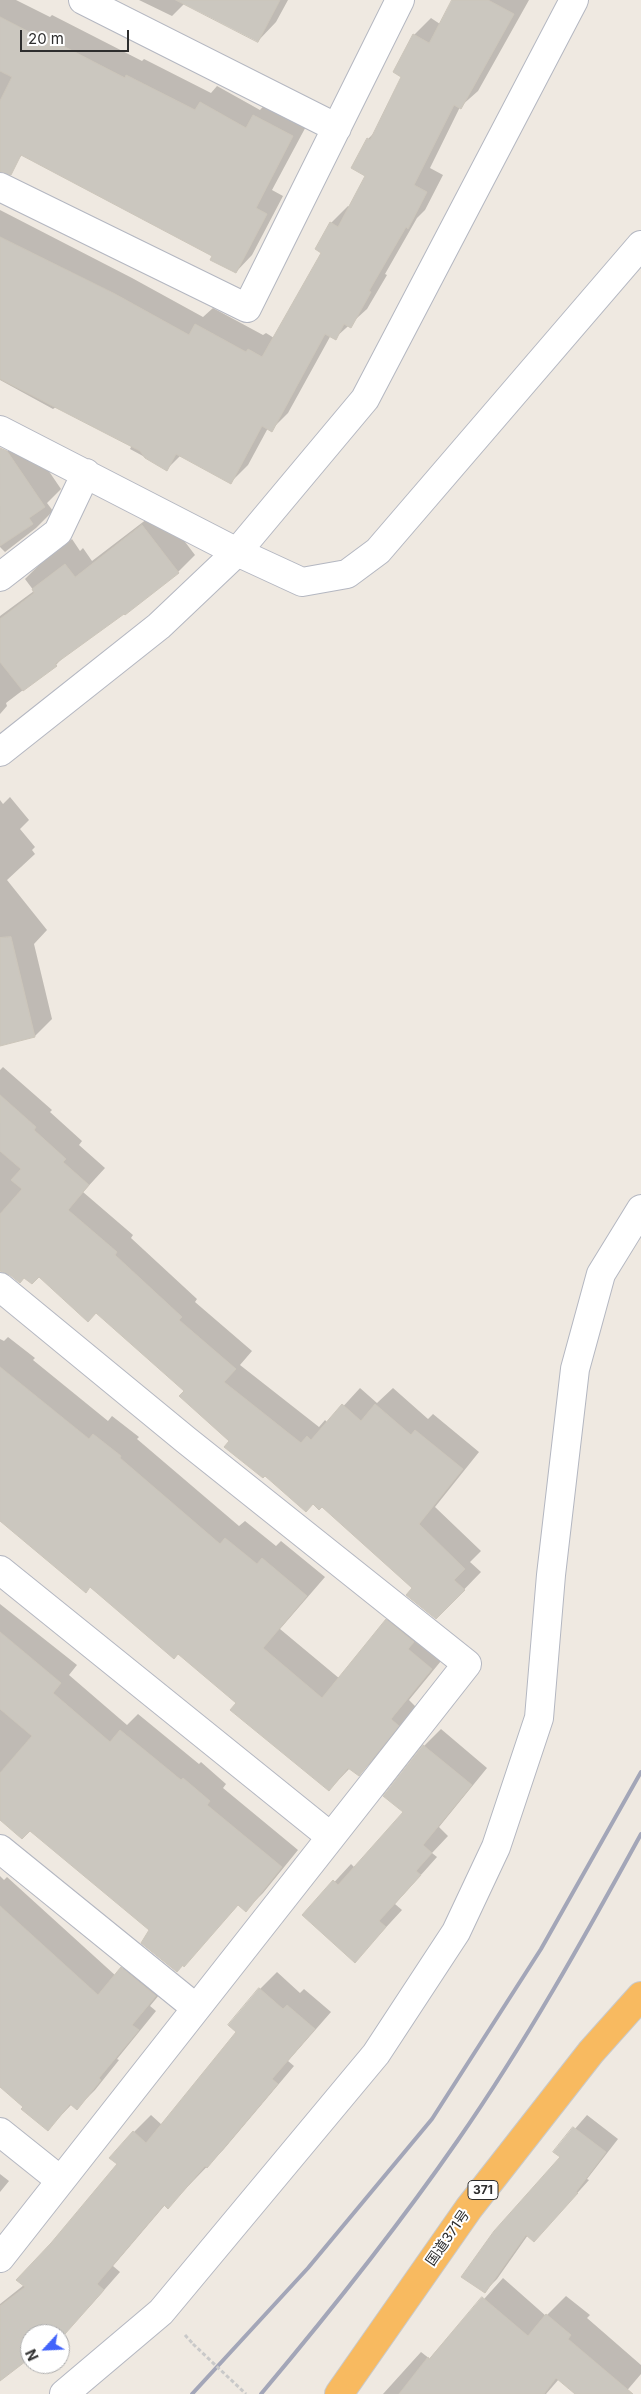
<!DOCTYPE html>
<html>
<head>
<meta charset="utf-8">
<style>
	body { margin:0 }
	#map { position:relative; width:641px; height:2394px; overflow:hidden; background:#efe9e1; font-family:Inter,sans-serif }
	canvas { display:block }
	.north { position:absolute; left:20px; top:2324px; width:50px; height:50px; box-sizing:border-box; background:#fff; border:1px solid #ababab; border-radius:50%; rotate:245deg; font-size:14px; font-weight:700; line-height:20px; text-align:center; color:#2e2e2e }
	.north::after { content:''; display:block; margin:auto; width:18px; height:22px; background:#4264fb; clip-path:polygon(50% 0,100% 100%,50% 72%,0 100%) }
	.scale { position:absolute; left:20px; top:30px; width:109px; height:22px; box-sizing:border-box; border:2px solid #2e2e2e; border-top:0; padding-left:6px; font-size:15px; line-height:18px; white-space:nowrap; color:#2e2e2e; -webkit-text-stroke:4px #fff; paint-order:stroke }
</style>
</head>
<body>
<div id="map">
<canvas width="641" height="2394"></canvas>
<div class="north">N</div>
<div class="scale">20 m</div>
</div>
<script>
const g = document.querySelector('canvas').getContext('2d');
g.lineJoin = 'round';
function fill(path, color) { g.fillStyle = color; g.fill(path, 'evenodd'); }
function stroke(path, color, width, dash) { g.strokeStyle = color; g.lineWidth = width; g.lineCap = dash ? 'butt' : 'round'; g.setLineDash(dash || []); g.stroke(path); }
function label(font, color, halo, rows, align = 'center') {
  g.font = font + ' Inter,"Noto Sans JP",sans-serif'; g.lineWidth = 4; g.setLineDash([]); g.textBaseline = 'middle'; g.strokeStyle = halo; g.fillStyle = color; for (const [text, x, y, turn = 0] of rows) {
    g.save(); g.translate(x, y); g.rotate((+turn || 0) * Math.PI / 180); g.textAlign = isNaN(turn) ? turn : align; if (halo) g.strokeText(text, 0, 0); g.fillText(text, 0, 0); g.restore();
  }
}
const shadow = new Path2D(`
	M 0,0 L 16,0 L 50,17 L 52,15 L 142,61 L 144,59 L 211,93 L 217,86 L 260,110 L 271,98 L 310,119 L 272,190 L 283,196 L 252,255 L 236,272 L 214,256 L 22,155 L 18,159 L 0,150 Z
	M 139,0 L 288,0 L 276,22 L 258,41 L 185,3 L 172,16 Z
	M 453,0 L 529,0 L 478,91 L 460,107 L 430,168 L 443,175 L 425,210 L 417,218 L 385,274 L 387,275 L 367,309 L 335,338 L 331,335 L 288,413 L 271,430 L 268,428 L 248,465 L 231,482 L 181,455 L 167,469 L 130,449 L 132,445 L 56,407 L 53,409 L 0,380 L 0,210 L 132,278 L 203,317 L 213,308 L 263,335 L 266,333 L 274,338 L 323,252 L 331,223 L 348,206 L 350,207 L 367,175 L 368,139 L 376,131 L 403,76 L 414,35 L 431,18 L 440,24 Z
	M 19,443 L 33,448 L 61,489 L 47,503 L 53,511 L 36,528 L 5,552 L 0,547 L 0,456 Z
	M 160,509 L 195,555 L 178,572 L 68,652 L 56,665 L 6,703 L 7,706 L 0,714 L 0,616 L 34,591 L 25,579 L 42,562 L 72,539 L 80,551 L 83,548 L 92,561 Z
	M 10,797 L 29,820 L 20,829 L 35,847 L 32,850 L 35,854 L 7,880 L 47,930 L 34,944 L 52,1019 L 35,1036 L 0,1045 L 0,800 L 3,804 Z
	M 3,1067 L 52,1110 L 50,1112 L 82,1141 L 79,1145 L 105,1168 L 83,1192 L 133,1235 L 131,1238 L 197,1299 L 195,1302 L 252,1351 L 240,1365 L 319,1427 L 325,1420 L 328,1423 L 360,1388 L 377,1403 L 393,1388 L 428,1419 L 433,1414 L 479,1452 L 435,1507 L 481,1551 L 470,1562 L 481,1572 L 453,1601 L 414,1588 L 322,1505 L 185,1391 L 97,1311 L 39,1275 L 25,1276 L 0,1269 L 0,1070 Z
	M 8,1337 L 35,1358 L 33,1360 L 108,1421 L 112,1416 L 139,1437 L 137,1439 L 239,1526 L 245,1521 L 276,1546 L 281,1541 L 325,1577 L 280,1629 L 340,1679 L 387,1620 L 405,1602 L 450,1650 L 409,1700 L 416,1707 L 377,1756 L 359,1775 L 350,1768 L 329,1790 L 238,1703 L 178,1653 L 0,1520 L 0,1339 L 4,1341 Z
	M 0,1604 L 77,1665 L 69,1675 L 127,1725 L 138,1714 L 199,1764 L 201,1762 L 226,1784 L 223,1788 L 298,1850 L 263,1893 L 246,1910 L 239,1904 L 184,1965 L 151,1930 L 30,1830 L 0,1819 Z
	M 441,1729 L 487,1768 L 439,1827 L 448,1836 L 432,1853 L 437,1857 L 395,1904 L 402,1910 L 355,1961 L 304,1915 L 351,1864 L 355,1868 L 405,1812 L 424,1746 Z
	M 0,1876 L 4,1880 L 7,1877 L 116,1976 L 140,1950 L 174,1977 L 150,2006 L 156,2011 L 117,2059 L 119,2060 L 95,2090 L 77,2108 L 72,2104 L 48,2129 L 0,2085 Z
	M 277,1972 L 300,1993 L 304,1989 L 331,2012 L 288,2061 L 294,2066 L 224,2149 L 168,2207 L 165,2205 L 113,2266 L 120,2272 L 90,2306 L 59,2334 L 30,2334 L 30,2356 L 0,2373 L 0,2304 L 24,2285 L 52,2244 L 118,2164 L 134,2132 L 151,2115 L 162,2125 L 237,2032 L 260,1989 Z
	M 587,2115 L 618,2139 L 587,2179 L 589,2180 L 546,2228 L 528,2235 L 497,2279 L 484,2292 L 562,2157 L 555,2152 Z
	M 0,2174 L 9,2181 L 0,2192 Z
	M 503,2278 L 546,2316 L 566,2296 L 590,2315 L 587,2318 L 641,2365 L 641,2374 L 624,2394 L 577,2394 L 559,2379 L 546,2394 L 383,2394 L 421,2352 L 430,2359 Z`);
const building = new Path2D(`
	M 176,0 L 280,0 L 258,42 Z
	M 452,0 L 488,0 L 514,14 L 461,109 L 454,105 L 414,185 L 427,192 L 408,229 L 406,227 L 369,291 L 371,292 L 351,328 L 344,324 L 336,340 L 325,334 L 272,432 L 262,426 L 231,484 L 176,454 L 167,471 L 145,458 L 140,451 L 0,379 L 0,237 L 115,294 L 189,335 L 195,324 L 246,352 L 248,349 L 262,357 L 321,253 L 315,249 L 330,222 L 338,227 L 365,176 L 351,168 L 367,138 L 370,140 L 401,77 L 393,72 L 413,34 L 429,43 Z
	M 0,17 L 33,34 L 34,31 L 125,78 L 126,75 L 195,110 L 200,102 L 246,128 L 253,115 L 293,136 L 256,208 L 267,214 L 236,273 L 210,260 L 212,256 L 21,155 L 11,175 L 0,172 L 0,101 L 12,77 L 0,71 Z
	M 0,448 L 7,451 L 45,507 L 29,518 L 33,524 L 0,546 Z
	M 142,525 L 179,573 L 125,615 L 124,614 L 55,664 L 57,666 L 23,691 L 0,662 L 0,619 L 34,593 L 32,589 L 65,564 L 75,577 Z
	M 11,937 L 35,1037 L 0,1046 L 0,938 Z
	M 0,1095 L 36,1127 L 34,1130 L 66,1159 L 63,1162 L 89,1185 L 68,1210 L 117,1252 L 115,1255 L 182,1317 L 179,1320 L 236,1369 L 224,1382 L 301,1443 L 307,1436 L 311,1440 L 342,1404 L 361,1421 L 375,1404 L 411,1435 L 415,1430 L 463,1469 L 419,1524 L 465,1569 L 454,1580 L 465,1590 L 436,1619 L 406,1595 L 412,1588 L 322,1507 L 319,1510 L 313,1504 L 306,1512 L 265,1476 L 263,1478 L 224,1447 L 229,1441 L 179,1396 L 184,1391 L 96,1313 L 88,1322 L 39,1277 L 32,1284 L 24,1278 L 20,1283 L 10,1275 L 0,1271 L 0,1214 L 22,1189 L 11,1180 L 21,1169 L 0,1151 Z
	M 0,1367 L 89,1439 L 93,1434 L 121,1456 L 120,1458 L 220,1544 L 225,1538 L 257,1564 L 262,1558 L 307,1596 L 263,1648 L 322,1698 L 386,1619 L 414,1642 L 408,1649 L 432,1669 L 391,1719 L 399,1726 L 359,1776 L 348,1768 L 329,1791 L 230,1710 L 236,1703 L 178,1654 L 174,1659 L 90,1587 L 86,1593 L 0,1521 Z
	M 0,1632 L 61,1683 L 53,1693 L 110,1742 L 120,1730 L 181,1780 L 183,1778 L 210,1801 L 207,1805 L 282,1867 L 246,1912 L 238,1905 L 184,1967 L 183,1965 L 177,1972 L 141,1943 L 149,1930 L 30,1831 L 22,1839 L 0,1820 L 0,1773 L 32,1736 L 0,1709 Z
	M 423,1745 L 472,1785 L 423,1845 L 432,1853 L 416,1871 L 421,1875 L 379,1921 L 386,1927 L 355,1963 L 302,1915 L 333,1880 L 338,1885 L 403,1812 L 383,1796 Z
	M 0,1906 L 98,1995 L 121,1967 L 156,1996 L 132,2025 L 139,2030 L 99,2078 L 101,2080 L 77,2110 L 70,2104 L 48,2131 L 21,2109 L 23,2107 L 0,2087 Z
	M 259,1988 L 283,2009 L 287,2005 L 315,2029 L 272,2079 L 278,2084 L 207,2168 L 205,2166 L 168,2209 L 164,2205 L 97,2284 L 104,2290 L 65,2334 L 30,2334 L 30,2358 L 0,2381 L 0,2306 L 25,2287 L 16,2280 L 51,2243 L 117,2164 L 109,2158 L 133,2131 L 146,2143 L 236,2032 L 228,2025 Z
	M 573,2127 L 606,2152 L 576,2192 L 578,2193 L 534,2242 L 526,2235 L 485,2293 L 461,2277 L 494,2231 L 560,2157 L 553,2152 Z
	M 482,2297 L 528,2336 L 546,2314 L 571,2335 L 568,2339 L 633,2394 L 575,2394 L 556,2378 L 544,2394 L 399,2394 L 428,2357 L 429,2359 Z`);
const path = new Path2D(`
	M 185,2335 L 193,2344`);
const minor = new Path2D(`
	M 83,0 L 337,128
	M 0,187 L 247,308 L 400,0
	M 0,430 L 237,552 L 302,582 L 347,574 L 378,551 L 641,245
	M 0,577 L 58,532 L 86,473
	M 0,1287 L 186,1440 L 467,1664 L 0,2258
	M 0,1570 L 331,1837
	M 0,1849 L 196,2008
	M 0,2132 L 60,2180`);
const tertiary = new Path2D(`
	M 0,752 L 159,626 L 237,552 L 365,399 L 574,0
	M 64,2394 L 161,2312 L 376,2054 L 456,1932 L 496,1847 L 539,1718 L 551,1575 L 575,1369 L 601,1274 L 641,1209`);
const trunk = new Path2D(`
	M 339,2394 L 469,2208 L 591,2052 L 641,1996`);
const rail = new Path2D(`
	M 192,2394 L 308,2268 L 432,2119 L 541,1949 L 641,1772
	M 261,2394 C 330,2312 397,2228 458,2140 C 526,2042 584,1938 641,1834`);
const pathBridge = new Path2D(`
	M 193,2344 L 246,2394`);
const shields = [
	[483,2190,30]
];
const shieldNames = [
	["371",483,2190]
];
const streetNames = [
	["国道371号",448,2238,-55]
];
fill(shadow, '#0003');
fill(building, '#cbc7bf');
stroke(building, '#cbc5ba', 1);
stroke(minor, '#b4b7c1', 30);
stroke(tertiary, '#b4b7c1', 30);
stroke(trunk, '#c9c9c9', 30);
stroke(path, '#c9c9c9', 3, [4, 2.5]);
stroke(minor, '#fff', 28);
stroke(tertiary, '#fff', 28);
stroke(trunk, '#f8ba60', 28);
stroke(rail, '#a3a6b8', 4);
stroke(pathBridge, '#c9c9c9', 3, [4, 2.5]);
for (const [x, y, w] of shields) { const box = new Path2D(); box.roundRect(x - w / 2, y - 9.5, w, 19, 4); g.fillStyle = '#fff'; g.fill(box); stroke(box, '#2e2e2e', 1); }
label('bold 12px', '#2e2e2e', null, shieldNames);
label('14px', '#2e2e2e', '#fff', streetNames);
</script>
</body>
</html>
